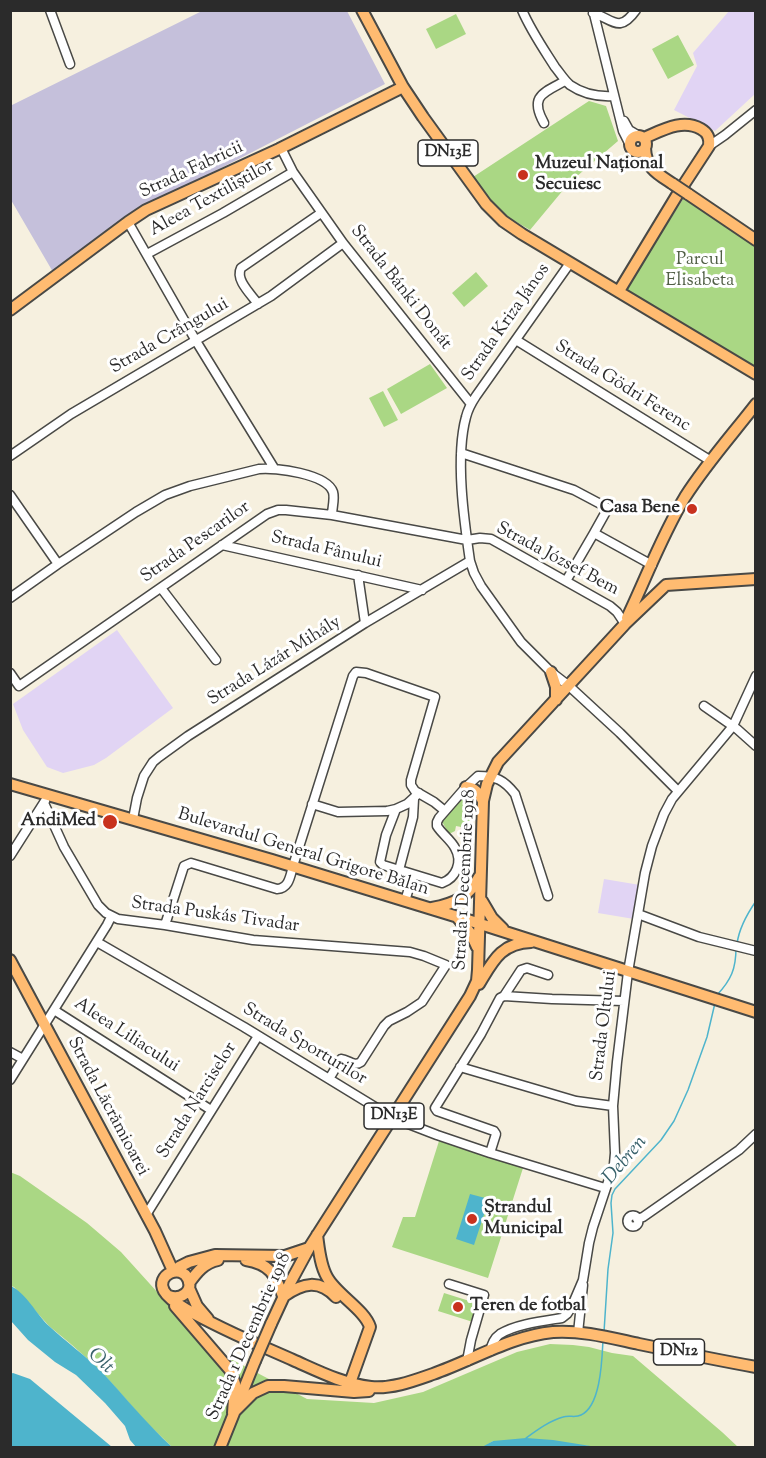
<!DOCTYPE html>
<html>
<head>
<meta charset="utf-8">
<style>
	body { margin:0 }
	#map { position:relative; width:766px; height:1458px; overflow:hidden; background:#f6f0df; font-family:"Sorts Mill Goudy",serif }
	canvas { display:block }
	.frame { position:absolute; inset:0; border:12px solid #2b2b2b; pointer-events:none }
</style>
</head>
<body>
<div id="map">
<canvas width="766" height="1458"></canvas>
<div class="frame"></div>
</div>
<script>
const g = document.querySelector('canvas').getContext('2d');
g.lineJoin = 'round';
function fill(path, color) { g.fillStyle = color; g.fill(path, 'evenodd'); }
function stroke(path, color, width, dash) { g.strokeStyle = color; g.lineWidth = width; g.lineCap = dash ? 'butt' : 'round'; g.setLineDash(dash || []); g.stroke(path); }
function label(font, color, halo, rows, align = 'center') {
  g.font = font + ' "Sorts Mill Goudy",serif'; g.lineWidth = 6; g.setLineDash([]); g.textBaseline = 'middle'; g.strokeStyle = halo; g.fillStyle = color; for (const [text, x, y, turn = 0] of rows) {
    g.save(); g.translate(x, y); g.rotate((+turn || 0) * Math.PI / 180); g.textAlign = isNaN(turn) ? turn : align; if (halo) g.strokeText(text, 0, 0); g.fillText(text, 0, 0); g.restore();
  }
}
const built = new Path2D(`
	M 729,11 L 755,11 L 755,94 L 715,131 L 674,110 L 697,66 L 693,53 Z
	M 117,630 L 173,708 L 106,758 L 94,765 L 63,773 L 47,767 L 23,730 L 13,704 Z
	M 604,879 L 640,885 L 634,919 L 598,913 Z`);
const industrial = new Path2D(`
	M 202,11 L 347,11 L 385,84 L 143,208 L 53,272 L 11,200 L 10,106 Z`);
const green = new Path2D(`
	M 456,14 L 466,34 L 436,49 L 426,29 Z
	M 678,35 L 694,65 L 668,79 L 652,49 Z
	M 589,101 L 606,106 L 618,141 L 569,183 L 530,230 L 508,217 L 491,200 L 473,177 Z
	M 685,196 L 755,247 L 755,368 L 626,289 Z
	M 476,272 L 488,286 L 464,307 L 452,293 Z
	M 430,364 L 447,388 L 401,414 L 387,389 Z
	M 383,391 L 398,420 L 384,427 L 369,398 Z
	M 469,790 L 474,794 L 471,829 L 456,826 L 455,831 L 449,834 L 440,818 Z
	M 439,1141 L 523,1168 L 488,1278 L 392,1247 L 403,1217 L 415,1217 Z
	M 10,1172 L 20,1176 L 87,1223 L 121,1252 L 206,1346 L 307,1399 L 374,1403 L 423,1392 L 517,1352 L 550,1344 L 573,1345 L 589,1347 L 612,1353 L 633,1356 L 722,1432 L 738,1447 L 597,1447 L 572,1444 L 493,1441 L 482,1448 L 172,1447 L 145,1421 L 101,1371 L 72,1345 L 49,1326 L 14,1287 L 11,1286 Z
	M 444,1293 L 479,1304 L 473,1322 L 438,1311 Z`);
const water = new Path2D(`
	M 470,1194 L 489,1199 L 474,1245 L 456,1239 Z
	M 11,1286 C 27,1294 36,1314 49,1326 C 66,1342 85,1355 102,1372 C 125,1397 147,1424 172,1447 L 136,1447 L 130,1440 L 125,1426 L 105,1403 L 76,1375 L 55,1362 L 28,1340 L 11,1321 Z
	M 13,1373 L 30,1379 L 112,1447 L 11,1447 L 10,1374 Z
	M 526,1438 L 553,1440 L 597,1447 L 482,1447 L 493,1441 Z`);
const stream = new Path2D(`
	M 737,944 C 739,928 747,914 756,901
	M 717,995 C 731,980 736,969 736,948
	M 604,1332 L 608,1269 L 613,1233 L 611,1203 L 612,1195 L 615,1189 L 661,1140 L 674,1121 L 688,1090 L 707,1037 L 715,1003
	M 526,1438 C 537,1430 549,1421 563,1417 C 569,1415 576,1418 581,1415 C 601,1406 602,1359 603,1340`);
const minor = new Path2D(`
	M 50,10 L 70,64
	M 522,10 C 531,31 543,48 555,67 C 560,73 564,80 570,85 C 583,94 598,97 614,96
	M 593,10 L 623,131 L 630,145
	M 593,13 C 613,19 619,34 636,10
	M 624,121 L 629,130 L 639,136
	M 544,123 C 529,96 543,93 565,81
	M 709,146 L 725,135 L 756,110
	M 281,148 L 293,172 L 343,243 L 471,404
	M 128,222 L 196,341 L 274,468
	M 147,254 L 223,213 L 293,172
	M 570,263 L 476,396 C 472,402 468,409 466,417 C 455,457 464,520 470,561 L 474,573 L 481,586 L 521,642 L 551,672 L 569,686 L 620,733 L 678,791
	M 258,304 C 251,294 235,280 241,268 L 321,213
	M 516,340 L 711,461
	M 461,453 L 574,490 L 608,508 L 594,533
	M 10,456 L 71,414 L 271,296 L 343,243
	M 10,495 L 58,564
	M 222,545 L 422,590
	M 358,575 L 365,623
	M 566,581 L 594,533 L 652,565
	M 161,588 L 216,660
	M 10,598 L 58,564 L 136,512 L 165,495 L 190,486 L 259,469 C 275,467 327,474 333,492 C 335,499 332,508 332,515
	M 10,673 L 19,686 L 267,514 L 278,510 L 286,510 L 332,515 L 467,540 L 480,538 L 491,539 L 610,606 L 617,612 L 625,624
	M 704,706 L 737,729 L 756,746
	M 44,803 L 64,847 L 98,905 L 106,913 L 118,919 L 165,925 L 253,940 L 410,952 L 424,956 L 446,965 L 422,1002 L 407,1012 L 389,1021 L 384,1026 L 361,1062 C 354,1067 349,1060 341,1059 L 329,1079
	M 312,804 L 338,812 L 387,811 L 396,809 L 407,804 L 419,793
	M 396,809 L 386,835 L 380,862 L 383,865 L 442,883 C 456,878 463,862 455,848 C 451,840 442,834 437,826 L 437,822 L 439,818 L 466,787 L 478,776 C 496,776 504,780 515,794 L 548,896
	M 133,819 L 137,798 L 144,776 L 153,762 L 159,757 L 188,736 L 365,623 L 470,561
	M 10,856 L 45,801
	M 399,870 L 413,817 L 414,799
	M 405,901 L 413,875
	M 638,914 L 699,937 L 756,951
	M 165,925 L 184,866 L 191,863 L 277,889 C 289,888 290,877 293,866 L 353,676 L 356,672 L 366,673 L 435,697 L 411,780 L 411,785 L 415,791 L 434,802 L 445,811
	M 97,942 L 244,1027 L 393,1118 L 437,1135 L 490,1153 L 605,1188
	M 504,996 L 552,999 L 624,1001
	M 54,1010 L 211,1110
	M 10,1052 L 23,1059
	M 460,1067 L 576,1101 L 613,1106
	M 10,1080 L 107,925 L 111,917
	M 490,1153 L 496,1134 L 494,1131 L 437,1111 L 435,1108 L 481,1034 L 500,998 L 504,996 L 521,970 L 527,968 L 548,975
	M 146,1215 L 258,1036
	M627.5 1221a5.5 5.5 0 1 1 11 0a5.5 5.5 0 1 1-11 0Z
	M 637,1219 L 643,1217 L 739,1150 L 756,1134
	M 449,1284 L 484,1295 L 471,1340 L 467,1361
	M 578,1333 L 583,1285
	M 490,1351 C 492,1344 494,1338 500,1334 C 516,1324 543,1321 562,1318 L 567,1314 L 571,1308 L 583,1280 L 589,1243 L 593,1227 L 614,1164 L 615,1153 L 613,1106 L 617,1062 L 628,972 L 645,873 L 652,846 L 664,814 L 672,799 L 733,726 L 756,676`);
const major = new Path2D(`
	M 362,10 L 403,87 L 423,117 L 486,204 L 503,221 L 522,234 L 756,374
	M630 144a8 8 0 1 1 16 0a8 8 0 1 1-16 0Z
	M 645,148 C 646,169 658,174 673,184
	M 688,194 L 756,240
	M 619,291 L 679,192 L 709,146 C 710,138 708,133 701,129 C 682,118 661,131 644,138
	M 10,310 L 128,222 L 146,210 L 279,149 L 403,87
	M 627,618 C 646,578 662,535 685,497 C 706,464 732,435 756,404
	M 551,672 L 556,687 L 556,700
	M 10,784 L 272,860 L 471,921 L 756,1012
	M 466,787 C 475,788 479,793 483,801
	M 482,901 L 492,918 L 503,929
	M 432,908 C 454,904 469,897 479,877
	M 458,918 L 471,934 L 477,947
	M 10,960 L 155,1231 L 173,1271
	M 479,984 C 493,961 501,943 531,942
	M 317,1235 C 319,1249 320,1265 327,1277 C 336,1294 365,1310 370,1327 L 350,1383
	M 246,1260 C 270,1264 275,1274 283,1296
	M 175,1271 L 179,1267 L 189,1262 L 215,1255 L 285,1256 L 309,1248
	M 189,1283 C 197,1272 204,1263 218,1260
	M 189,1288 L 197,1306 L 208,1319
	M 169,1296 C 180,1300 194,1292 188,1279 C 181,1263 155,1275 164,1291 C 168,1298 179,1305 186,1309 C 220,1329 257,1344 293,1360 C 318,1371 343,1384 371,1387 C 392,1389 413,1381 433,1374 C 473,1360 511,1336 553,1332 C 582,1330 611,1338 639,1344 C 678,1352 717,1360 756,1367
	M 284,1296 C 303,1283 319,1279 336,1297
	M 175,1306 L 230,1370 L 235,1384 L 233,1413
	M 271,1324 L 290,1283 L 309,1248 L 470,996 L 477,981 L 478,970 L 483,801 L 487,784 L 498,762 L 625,624 L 666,585 L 756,579
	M 233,1413 L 253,1393 L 268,1386 L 284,1386 L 354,1392 L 369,1391
	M 220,1448 L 255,1361`);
const majorBridge = new Path2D(`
	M 673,184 L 688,194
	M 255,1361 L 271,1324`);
const markers = [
	[523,175,6,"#c8321e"],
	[692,509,6,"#c8321e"],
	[110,822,8,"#c8321e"],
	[472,1219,6,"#c8321e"],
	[458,1307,6,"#c8321e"]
];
const shields = [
	[448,153,60],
	[394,1116,60],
	[679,1352,51]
];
const shieldNames = [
	["DN13E",448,153],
	["DN13E",394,1116],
	["DN12",679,1352]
];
const poiNames = [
	["Muzeul Național",535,165],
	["Secuiesc",535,186],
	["Casa Bene",680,509,"right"],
	["AndiMed",96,822,"right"],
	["Ștrandul",484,1209],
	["Municipal",484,1230],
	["Teren de fotbal",470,1307]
];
const streetNames = [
	["Strada Fabricii",192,171,-25],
	["Aleea Textiliștilor",212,199,-29],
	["Strada Bánki Donát",400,288,52],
	["Strada Kriza János",507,323,-55],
	["Strada Crângului",170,337,-30],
	["Strada Gödri Ferenc",622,387,32],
	["Strada Pescarilor",196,543,-35],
	["Strada Fânului",326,551,13],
	["Strada József Bem",557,560,28],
	["Strada Lázár Mihály",275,662,-32],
	["Bulevardul General Grigore Bălan",303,853,17],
	["Strada 1 Decembrie 1918",466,880,-87],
	["Strada Puskás Tivadar",215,916,8],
	["Strada Oltului",605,1026,-83],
	["Aleea Liliacului",126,1036,33],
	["Strada Sporturilor",304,1045,31],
	["Strada Narciselor",198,1101,-58],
	["Strada Lăcrămioarei",107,1107,62],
	["Strada 1 Decembrie 1918",250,1337,-66]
];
const parkNames = [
	["Parcul",700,261],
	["Elisabeta",700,282]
];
const waterNames = [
	["Debren",626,1161,-50],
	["Olt",100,1362,42]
];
fill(built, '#e1d4f4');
fill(industrial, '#c5c0db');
fill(green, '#aad784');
fill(water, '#4eb4cc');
stroke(stream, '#4eb4cc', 1.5);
stroke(minor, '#494946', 11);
stroke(major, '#494946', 14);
stroke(minor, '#fff', 8);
stroke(major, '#ffbb71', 10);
stroke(majorBridge, '#494946', 14, []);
stroke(majorBridge, '#ffbb71', 10);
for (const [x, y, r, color] of markers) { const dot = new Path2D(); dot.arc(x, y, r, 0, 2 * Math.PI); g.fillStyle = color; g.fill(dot); stroke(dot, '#fff', 2); }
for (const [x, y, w] of shields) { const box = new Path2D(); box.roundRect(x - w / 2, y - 13, w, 26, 4.5); g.fillStyle = '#fff'; g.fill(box); stroke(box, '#2b2b2b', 1.5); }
label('bold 16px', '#2b2b2b', null, shieldNames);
label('bold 18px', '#2b2b2b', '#fff', poiNames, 'left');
label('18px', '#2b2b2b', '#fff', streetNames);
label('18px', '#515f46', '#fff', parkNames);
label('italic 20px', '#39626b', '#fff', waterNames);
</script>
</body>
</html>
